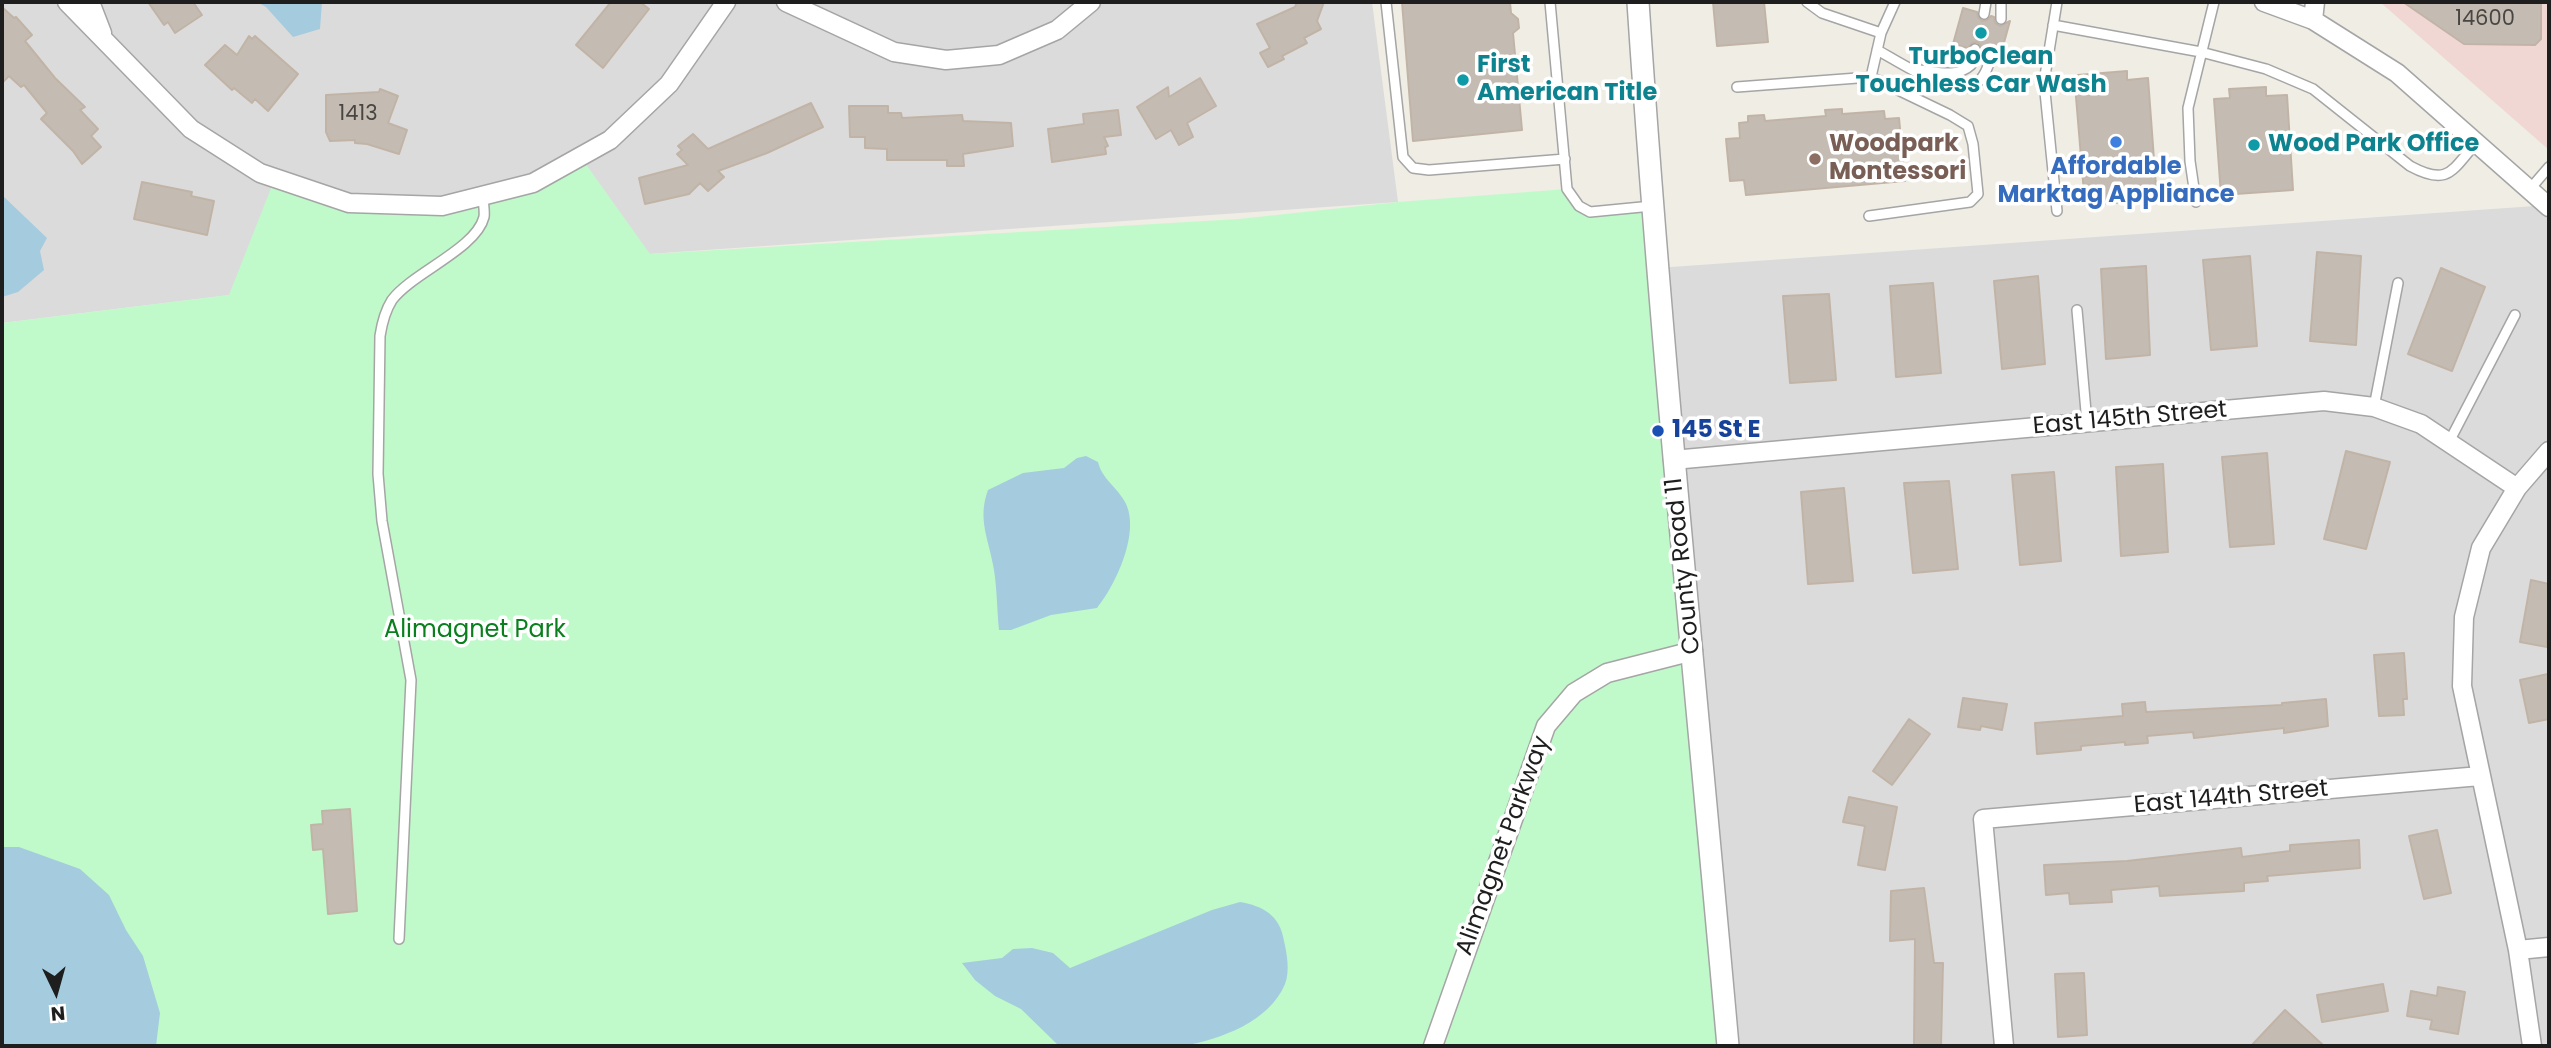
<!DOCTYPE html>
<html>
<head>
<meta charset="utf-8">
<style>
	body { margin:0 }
	#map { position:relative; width:2551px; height:1048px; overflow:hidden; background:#efede4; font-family:Poppins,sans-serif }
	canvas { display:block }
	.frame { position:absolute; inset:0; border:4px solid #1e1e1e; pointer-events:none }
	.north { position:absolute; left:21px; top:957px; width:70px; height:70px; -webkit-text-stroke:5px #fff; paint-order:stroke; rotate:175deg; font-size:19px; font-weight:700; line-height:28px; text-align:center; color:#1e1e1e }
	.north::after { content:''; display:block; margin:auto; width:24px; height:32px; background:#1e1e1e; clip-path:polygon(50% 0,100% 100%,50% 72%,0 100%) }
</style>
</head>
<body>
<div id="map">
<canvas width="2551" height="1048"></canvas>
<div class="frame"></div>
<div class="north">N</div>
</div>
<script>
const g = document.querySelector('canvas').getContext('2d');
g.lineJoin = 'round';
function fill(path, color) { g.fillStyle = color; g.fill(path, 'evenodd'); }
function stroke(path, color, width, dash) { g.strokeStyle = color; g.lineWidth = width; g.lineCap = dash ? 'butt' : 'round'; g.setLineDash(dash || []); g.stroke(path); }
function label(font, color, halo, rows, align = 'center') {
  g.font = font + ' Poppins,sans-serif'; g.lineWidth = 7; g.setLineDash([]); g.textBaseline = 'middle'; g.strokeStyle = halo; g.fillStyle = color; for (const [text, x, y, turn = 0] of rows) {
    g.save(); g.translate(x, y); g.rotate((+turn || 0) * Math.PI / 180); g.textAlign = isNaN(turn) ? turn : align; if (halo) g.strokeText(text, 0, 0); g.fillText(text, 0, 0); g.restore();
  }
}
const residential = new Path2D(`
	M 2,2 L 1372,2 L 1398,202 L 649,254 L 580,157 L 230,295 L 2,323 Z
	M 2549,205 L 2549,1046 L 1728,1046 L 1657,268 Z`);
const commercial = new Path2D(`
	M 2380,2 L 2549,2 L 2549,150 Z`);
const park = new Path2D(`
	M 580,156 L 650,254 L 1239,219 L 1398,202 L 1567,189 L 1590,212 L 1652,206 L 1728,1046 L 2,1046 L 2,323 L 229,295 L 275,178 L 349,203 L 442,206 L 533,183 Z`);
const water = new Path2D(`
	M 257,2 L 322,2 L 320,29 L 293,37 L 266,7 Z
	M 2,195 L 47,238 L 40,251 L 44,270 L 18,292 L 2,297 Z
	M 1086,456 L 1098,462 C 1102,479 1117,487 1125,502 C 1141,531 1116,585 1097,608 L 1051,615 L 1011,630 L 999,630 C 997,610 997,589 994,570 C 989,539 977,520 988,490 L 1023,473 L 1064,468 L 1077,458 Z
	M 2,847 L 19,847 L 80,869 L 109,895 L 126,930 L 143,956 L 160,1013 L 156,1046 L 2,1046 Z
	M 1240,902 C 1263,906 1280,915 1284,941 C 1287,954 1290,971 1285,984 C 1269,1022 1221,1039 1183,1046 C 1171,1048 1157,1046 1145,1046 C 1116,1046 1088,1046 1059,1046 L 1021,1009 L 995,996 L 975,980 L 962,963 L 1002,958 L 1013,949 L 1032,948 L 1053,953 L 1070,968 L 1212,910 Z`);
const building = new Path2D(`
	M 148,2 L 193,2 L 202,15 L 175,33 L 168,22 L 164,25 Z
	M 611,2 L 640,2 L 649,9 L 603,68 L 576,45 Z
	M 1297,2 L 1324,2 L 1317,21 L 1321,29 L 1304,38 L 1307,43 L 1282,56 L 1284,59 L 1268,67 L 1260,53 L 1270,48 L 1257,24 L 1295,7 Z
	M 1402,2 L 1510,2 L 1511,13 L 1518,19 L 1519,28 L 1513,33 L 1522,130 L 1413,141 Z
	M 1713,2 L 1764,2 L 1768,42 L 1717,46 Z
	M 2403,2 L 2541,2 L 2541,39 L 2535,45 L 2464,44 Z
	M 2,7 L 14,18 L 16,17 L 32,35 L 25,41 L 55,78 L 85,107 L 80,110 L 98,129 L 91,136 L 101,147 L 82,164 L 73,151 L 41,119 L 47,113 L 24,85 L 21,87 L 9,76 L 2,83 Z
	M 1963,8 L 1977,12 L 1978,17 L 1982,21 L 1987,20 L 1991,16 L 1994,17 L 1995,23 L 2000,26 L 2010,21 L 2000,57 L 1994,48 L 1985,53 L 1982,51 L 1981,46 L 1977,42 L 1972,43 L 1968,48 L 1953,44 Z
	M 249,36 L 252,39 L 255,36 L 298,74 L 268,111 L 255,99 L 252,103 L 234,88 L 232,90 L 205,65 L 225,45 L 237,55 Z
	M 2127,71 L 2127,80 L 2148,78 L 2157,200 L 2085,205 L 2075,85 L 2078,84 L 2078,75 Z
	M 1200,78 L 1216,106 L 1187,123 L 1193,137 L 1179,145 L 1171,130 L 1156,139 L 1137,107 L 1168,87 L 1169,97 Z
	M 2266,87 L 2266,96 L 2287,95 L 2293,190 L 2221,195 L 2214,99 L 2230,98 L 2229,89 Z
	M 380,89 L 398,96 L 388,123 L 407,130 L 399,154 L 367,144 L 355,143 L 355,140 L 330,141 L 326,132 L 326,95 L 379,92 Z
	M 811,103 L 823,127 L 767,153 L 718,171 L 724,177 L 708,191 L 700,183 L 689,194 L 645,204 L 639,178 L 688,165 L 677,154 L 682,150 L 678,146 L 693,134 L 708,149 Z
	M 849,106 L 888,106 L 888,113 L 901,113 L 902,118 L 962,115 L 963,121 L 1011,123 L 1013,146 L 963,154 L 964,166 L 947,166 L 947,160 L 887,160 L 887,149 L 865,148 L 865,137 L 850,137 Z
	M 1842,109 L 1842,114 L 1884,111 L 1885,119 L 1899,118 L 1905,181 L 1746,195 L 1744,180 L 1730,181 L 1726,139 L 1740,138 L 1739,123 L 1748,122 L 1748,116 L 1764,115 L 1765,121 L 1826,116 L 1825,110 Z
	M 1118,110 L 1121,135 L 1104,137 L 1108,146 L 1105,147 L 1106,154 L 1052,162 L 1048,129 L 1084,124 L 1083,114 Z
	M 142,182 L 192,192 L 191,196 L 214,201 L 207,235 L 134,219 Z
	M 2317,252 L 2361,256 L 2356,345 L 2310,341 Z
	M 2250,256 L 2257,346 L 2211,350 L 2203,260 Z
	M 2146,266 L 2150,355 L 2106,359 L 2101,269 Z
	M 2441,268 L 2485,287 L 2452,371 L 2408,354 Z
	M 2038,276 L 2045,364 L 2002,369 L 1994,281 Z
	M 1933,283 L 1941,373 L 1896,377 L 1890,286 Z
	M 1829,294 L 1836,380 L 1790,383 L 1783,296 Z
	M 2346,451 L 2390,462 L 2366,549 L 2324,539 Z
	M 2267,453 L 2274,544 L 2230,547 L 2222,457 Z
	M 2163,464 L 2168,552 L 2121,556 L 2116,467 Z
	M 2054,472 L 2061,561 L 2020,565 L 2012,475 Z
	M 1949,481 L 1958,569 L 1913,573 L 1904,483 Z
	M 1844,488 L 1853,581 L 1808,584 L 1801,492 Z
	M 2531,580 L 2549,584 L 2547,647 L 2520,642 Z
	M 2404,653 L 2407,699 L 2403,699 L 2404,715 L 2379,716 L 2374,655 Z
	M 2548,674 L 2549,719 L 2529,723 L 2520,680 Z
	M 1963,698 L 2007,704 L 2002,730 L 1981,726 L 1980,730 L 1958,727 Z
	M 2326,699 L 2328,726 L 2284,733 L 2284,728 L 2194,738 L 2193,732 L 2147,736 L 2148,743 L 2125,745 L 2125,742 L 2081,746 L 2081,750 L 2037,754 L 2035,723 L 2123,716 L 2122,704 L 2145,702 L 2146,712 L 2282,705 L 2282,703 Z
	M 1909,719 L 1930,734 L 1892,785 L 1873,771 Z
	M 1849,797 L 1897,807 L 1885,870 L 1858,865 L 1865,826 L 1843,822 Z
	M 350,809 L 357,911 L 328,914 L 323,849 L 313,850 L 311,825 L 323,824 L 322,811 Z
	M 2437,830 L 2451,893 L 2424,899 L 2409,836 Z
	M 2359,840 L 2360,868 L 2267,876 L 2268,881 L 2244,883 L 2244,891 L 2160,896 L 2159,886 L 2111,890 L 2112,902 L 2070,904 L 2069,893 L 2046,895 L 2044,865 L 2127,861 L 2241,848 L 2242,857 L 2290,851 L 2290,845 Z
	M 1924,888 L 1934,963 L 1943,963 L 1941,1046 L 1914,1046 L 1915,939 L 1890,941 L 1891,891 Z
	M 2084,973 L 2087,1035 L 2058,1037 L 2055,974 Z
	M 2383,984 L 2388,1011 L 2322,1022 L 2317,995 Z
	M 2438,987 L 2465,992 L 2458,1034 L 2430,1029 L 2432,1020 L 2407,1016 L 2411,991 L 2437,996 Z
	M 2285,1010 L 2324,1046 L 2251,1046 Z`);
const service = new Path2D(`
	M 1386,2 L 1403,157 L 1413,168 L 1429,170 L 1565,159
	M 1550,2 L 1567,189 L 1579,206 L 1590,212 L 1652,206
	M 1807,2 L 1822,13 L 1881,33
	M 2057,2 L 2044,82 L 2057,211
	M 1984,14 L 1986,2
	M 2001,19 L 2001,2
	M 2053,25 L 2201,52 L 2266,69 L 2313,89 L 2410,166 C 2449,187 2452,170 2477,142
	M 1877,50 C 1898,61 1949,96 1972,86 C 1984,81 1988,66 1992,55
	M 1920,70 C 1937,72 1957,78 1971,65 L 1975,49
	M 1737,87 L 1871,77
	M 2530,189 L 2549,167
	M 2196,202 L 2190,161 L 2188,108 L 2214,2
	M 1869,216 L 1970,202 L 1978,194 L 1973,144 L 1968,126 L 1950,115 L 1871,77 L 1881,33 L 1895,2
	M 2077,310 L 2087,423
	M 2374,407 L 2398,283
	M 2449,442 L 2515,315
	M 399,939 L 411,680 L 382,521 L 378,474 L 380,336 C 382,323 385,311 392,300 C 412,273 476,249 484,217 C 485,211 483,202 483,196`);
const minor = new Path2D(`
	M 67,2 L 191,129 L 260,173 L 349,203 L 442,206 L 533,183 L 610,140 L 669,84 L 726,2
	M 90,2 L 102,33
	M 786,2 L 894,52 L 946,60 L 999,55 L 1057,30 L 1091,2
	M 2264,2 L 2313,20 L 2397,73 L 2549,207
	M 2313,20 L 2315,2
	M 1673,460 L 2324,401 L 2374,407 L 2421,424 L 2517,488
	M 2518,950 L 2549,947
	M 1433,1046 L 1546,726 L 1574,693 L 1607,673 L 1693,651
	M 2004,1046 L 1983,819 L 2480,776
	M 2532,1046 L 2518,950 L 2462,686 L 2464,617 L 2481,548 L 2517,488 L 2549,451`);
const tertiary = new Path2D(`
	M 1638,2 C 1661,351 1697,698 1728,1046`);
const markers = [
	[1981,33,7,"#0f9aa8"],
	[1463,80,7,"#0f9aa8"],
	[2116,142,7,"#3f7fe0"],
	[2254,145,7,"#0f9aa8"],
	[1815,159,7,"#8d6e63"],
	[1658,431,7,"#1a4fb4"]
];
const numberNames = [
	["14600",2485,20],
	["1413",358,115]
];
const cultureNames = [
	["TurboClean",1981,58,"center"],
	["Touchless Car Wash",1981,86,"center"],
	["First",1477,66],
	["American Title",1477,94],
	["Wood Park Office",2268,145]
];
const educationNames = [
	["Woodpark",1829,145],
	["Montessori",1829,173]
];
const shopNames = [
	["Affordable",2116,168],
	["Marktag Appliance",2116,196]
];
const streetNames = [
	["East 145th Street",2130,419,-5],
	["County Road 11",1684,566,-96],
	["East 144th Street",2231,798,-5],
	["Alimagnet Parkway",1504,846,-70]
];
const transitNames = [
	["145 St E",1672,431]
];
const parkNames = [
	["Alimagnet Park",475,631]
];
fill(residential, '#dcdbdb');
fill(commercial, '#f0d7d3');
fill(park, '#c0faca');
fill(water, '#a4ccde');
fill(building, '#c4bcb3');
stroke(building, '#c1b4a6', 2);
stroke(service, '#a5a5a5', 12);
stroke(minor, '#a5a5a5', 21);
stroke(tertiary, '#a5a5a5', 24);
stroke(service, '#fff', 9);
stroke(minor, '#fff', 18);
stroke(tertiary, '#fff', 21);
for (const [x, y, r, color] of markers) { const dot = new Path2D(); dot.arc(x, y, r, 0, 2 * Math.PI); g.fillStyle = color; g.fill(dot); stroke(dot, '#fff', 2.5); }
label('21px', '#484643', null, numberNames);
label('bold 24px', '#0d838f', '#fff', cultureNames, 'left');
label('bold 24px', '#785e54', '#fff', educationNames, 'left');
label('bold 24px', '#366cbe', '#fff', shopNames);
label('24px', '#1e1e1e', '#fff', streetNames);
label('bold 24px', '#164399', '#fff', transitNames, 'left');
label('24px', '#0a7f1d', '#fff', parkNames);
</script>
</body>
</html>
